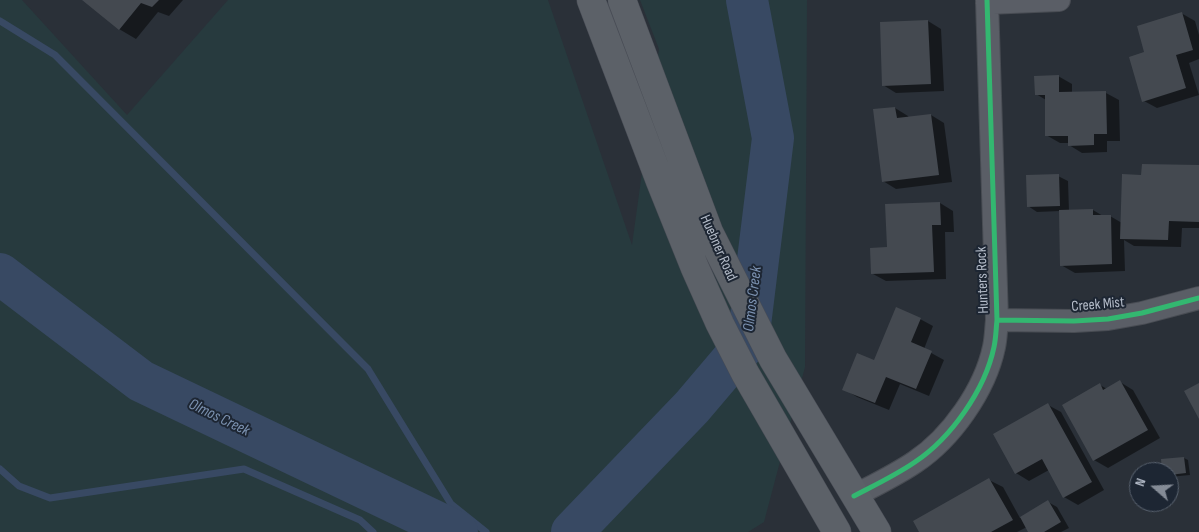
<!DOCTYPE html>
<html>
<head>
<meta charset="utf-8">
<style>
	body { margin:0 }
	#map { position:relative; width:1199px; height:532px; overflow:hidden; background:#2a3038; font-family:"Sofia Sans Condensed",sans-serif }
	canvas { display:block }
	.north { position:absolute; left:1129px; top:462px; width:50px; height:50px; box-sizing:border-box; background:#1d2633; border:1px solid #59626f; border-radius:50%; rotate:289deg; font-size:14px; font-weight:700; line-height:20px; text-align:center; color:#b4bcc9 }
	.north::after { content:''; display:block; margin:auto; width:18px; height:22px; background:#848b96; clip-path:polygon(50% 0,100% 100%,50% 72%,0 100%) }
</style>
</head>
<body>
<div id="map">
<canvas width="1199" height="532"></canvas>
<div class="north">N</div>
</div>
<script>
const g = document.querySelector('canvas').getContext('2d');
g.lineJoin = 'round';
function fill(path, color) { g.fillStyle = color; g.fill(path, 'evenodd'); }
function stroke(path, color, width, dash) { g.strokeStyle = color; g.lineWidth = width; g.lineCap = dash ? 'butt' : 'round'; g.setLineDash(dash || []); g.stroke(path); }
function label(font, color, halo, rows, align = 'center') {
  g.font = font + ' "Sofia Sans Condensed",sans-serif'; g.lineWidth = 4; g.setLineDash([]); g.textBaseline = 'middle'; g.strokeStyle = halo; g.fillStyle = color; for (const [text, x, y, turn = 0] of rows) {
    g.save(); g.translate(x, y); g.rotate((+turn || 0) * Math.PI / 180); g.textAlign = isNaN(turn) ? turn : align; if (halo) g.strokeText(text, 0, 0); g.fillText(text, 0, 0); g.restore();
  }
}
const green = new Path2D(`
	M 0,0 L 22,0 L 127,115 L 228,0 L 548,0 L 632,245 L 659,49 L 640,0 L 807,0 L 805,367 L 764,522 L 748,532 L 0,532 Z`);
const shadow = new Path2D(`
	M 84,0 L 183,0 L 169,16 L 158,12 L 136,39 L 119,29 Z
	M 1181,13 L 1195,21 L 1199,35 L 1199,59 L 1189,63 L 1199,95 L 1157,108 L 1144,101 L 1146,53 Z
	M 928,21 L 941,29 L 944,91 L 896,93 L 883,85 Z
	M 1058,76 L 1072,84 L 1072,93 L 1106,93 L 1119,100 L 1120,141 L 1107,141 L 1107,152 L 1082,153 L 1069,145 L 1069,143 L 1060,143 L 1046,135 L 1046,100 L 1036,94 Z
	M 895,108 L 908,116 L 909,118 L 931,115 L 944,123 L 952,182 L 896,189 L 883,181 Z
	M 1199,166 L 1199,228 L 1182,228 L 1181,247 L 1134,246 L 1124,240 L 1125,271 L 1075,273 L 1061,265 L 1060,211 L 1037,212 L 1028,206 L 1058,176 L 1068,181 L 1069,211 L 1093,210 L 1103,216 L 1110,216 L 1122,223 L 1143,176 Z
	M 940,203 L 953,211 L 954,232 L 945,232 L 946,279 L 886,281 L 873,274 L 888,248 L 886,205 Z
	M 920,319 L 933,326 L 924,349 L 944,360 L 929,396 L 900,384 L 889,410 L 857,397 L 844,389 Z
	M 1120,382 L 1133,390 L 1160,438 L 1108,468 L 1094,460 L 1100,385 L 1107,389 Z
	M 1048,405 L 1061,412 L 1104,490 L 1078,505 L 1064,497 L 1049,470 L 1029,481 L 1016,473 Z
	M 1184,458 L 1188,460 L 1190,475 L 1169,477 L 1169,472 L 1164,472 Z
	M 989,480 L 1003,487 L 1020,518 L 1048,502 L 1057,507 L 1069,528 L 1061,532 L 1030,532 L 1027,527 L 1017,532 L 920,532 Z`);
const stream = new Path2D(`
	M 0,21 L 55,55 L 368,369 L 451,504 L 486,532
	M 0,469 L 19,486 L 50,498 L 244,469 L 360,520 L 373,532`);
const river = new Path2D(`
	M 0,274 L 141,381 L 457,532
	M 572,532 L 692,407 L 748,341 L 773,138 L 747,0`);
const building = new Path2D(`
	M 82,0 L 159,0 L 152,7 L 141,3 L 119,30 Z
	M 1182,12 L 1193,50 L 1176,55 L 1186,88 L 1142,102 L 1129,57 L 1144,52 L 1137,26 Z
	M 928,20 L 931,84 L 882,86 L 880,22 Z
	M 1059,75 L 1059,92 L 1106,91 L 1107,134 L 1094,134 L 1094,145 L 1068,146 L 1068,136 L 1045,136 L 1045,95 L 1035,95 L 1034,76 Z
	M 895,107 L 897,118 L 931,114 L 939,175 L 882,182 L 873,109 Z
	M 1142,164 L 1199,165 L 1199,222 L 1169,221 L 1168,240 L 1120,239 L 1122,174 L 1141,175 Z
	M 1059,174 L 1060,206 L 1027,207 L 1026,175 Z
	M 940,202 L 941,225 L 932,225 L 934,272 L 871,274 L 870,248 L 887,247 L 885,204 Z
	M 1093,209 L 1093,215 L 1111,215 L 1112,264 L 1060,266 L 1059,210 Z
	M 896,307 L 921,318 L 911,342 L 932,351 L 916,389 L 886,377 L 875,403 L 842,390 L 857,353 L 874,360 Z
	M 1120,380 L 1148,430 L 1093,461 L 1062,405 L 1100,383 L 1103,390 Z
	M 1199,383 L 1199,419 L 1184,391 Z
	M 1048,403 L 1092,482 L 1063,498 L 1042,459 L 1015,474 L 993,434 Z
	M 1184,457 L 1186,473 L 1169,475 L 1169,472 L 1162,472 L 1161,459 Z
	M 989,478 L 1013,520 L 991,532 L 919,532 L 913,521 Z
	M 1048,500 L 1061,522 L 1044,532 L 1028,532 L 1020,517 Z`);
const street = new Path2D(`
	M 987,3 L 1059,0
	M 997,320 L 1074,321 L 1108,319 L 1142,313 L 1199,298
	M 854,496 C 875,485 896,475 915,462 C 951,438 985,390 994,347 C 996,338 996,329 997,320 L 987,0`);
const primary = new Path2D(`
	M 591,0 L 660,181 L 695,268 L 720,324 L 745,373 L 837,532
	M 622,0 L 709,232 L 773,359 L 877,532`);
const cycleway = new Path2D(`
	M 997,320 L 1074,321 L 1108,319 L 1142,313 L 1199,298
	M 854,496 C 875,485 896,475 915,462 C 951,438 985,390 994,347 C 996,338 996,329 997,320 L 987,0`);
const streetNames = [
	["Huebner Road",718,248,66],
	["Hunters Rock",983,280,-92],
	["Creek Mist",1098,305,-5]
];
const waterNames = [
	["Olmos Creek",753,299,-83],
	["Olmos Creek",219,418,26]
];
fill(green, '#273a3e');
fill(shadow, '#0007');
stroke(stream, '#384963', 7);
stroke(river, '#384963', 42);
fill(building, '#444950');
stroke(street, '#484c53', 24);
stroke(primary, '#484c55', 29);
stroke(street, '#5a5e66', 22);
stroke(primary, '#5c6168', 28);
stroke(cycleway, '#33b770', 5);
label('15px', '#b4bcc9', '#1d2633', streetNames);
label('italic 16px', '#7c92b1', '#1d2633', waterNames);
</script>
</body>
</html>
